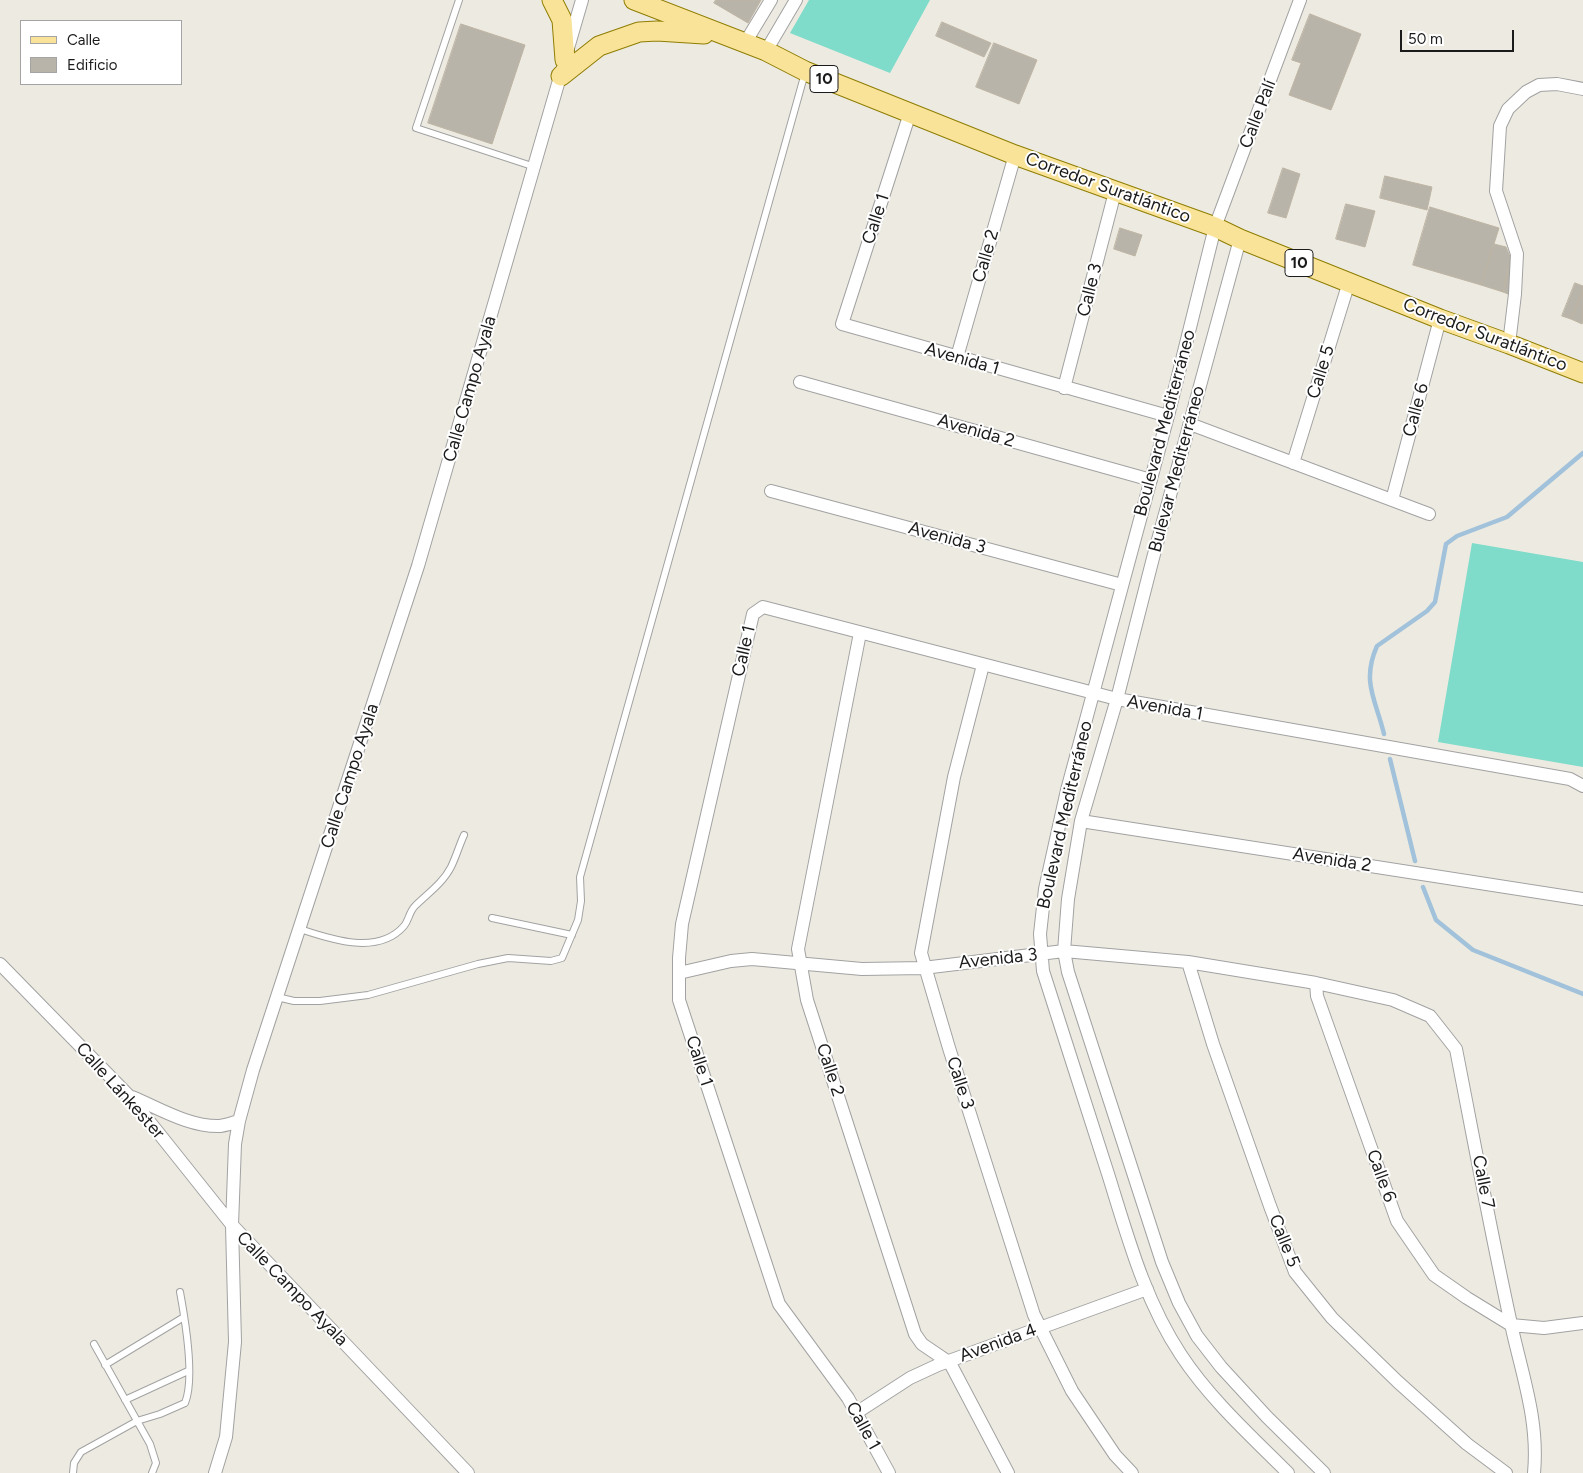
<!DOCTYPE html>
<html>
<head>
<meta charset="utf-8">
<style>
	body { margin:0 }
	#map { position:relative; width:1583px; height:1473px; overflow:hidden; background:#edebe1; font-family:Figtree,sans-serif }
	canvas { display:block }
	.legend { position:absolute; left:20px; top:20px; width:162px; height:65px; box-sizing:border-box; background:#fff; border:1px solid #a4a4a4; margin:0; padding:6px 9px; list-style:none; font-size:15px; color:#1b1b1b }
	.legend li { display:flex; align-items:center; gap:10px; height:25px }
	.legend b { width:25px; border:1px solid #a4a4a4 }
	.scale { position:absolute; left:1400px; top:30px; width:114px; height:22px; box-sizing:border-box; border:2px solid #1b1b1b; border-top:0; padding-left:6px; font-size:15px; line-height:18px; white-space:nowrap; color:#1b1b1b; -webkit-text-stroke:4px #fff; paint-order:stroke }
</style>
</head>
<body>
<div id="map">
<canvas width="1583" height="1473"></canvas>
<ul class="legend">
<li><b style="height:6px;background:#f9e399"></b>Calle</li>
<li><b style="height:14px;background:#b9b4aa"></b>Edificio</li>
</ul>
<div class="scale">50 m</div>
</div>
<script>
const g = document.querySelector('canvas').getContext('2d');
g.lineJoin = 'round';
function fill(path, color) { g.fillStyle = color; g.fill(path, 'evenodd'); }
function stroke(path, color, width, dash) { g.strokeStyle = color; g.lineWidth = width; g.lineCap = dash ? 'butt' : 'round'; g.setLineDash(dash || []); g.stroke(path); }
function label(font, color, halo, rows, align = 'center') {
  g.font = font + ' Figtree,sans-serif'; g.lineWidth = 4; g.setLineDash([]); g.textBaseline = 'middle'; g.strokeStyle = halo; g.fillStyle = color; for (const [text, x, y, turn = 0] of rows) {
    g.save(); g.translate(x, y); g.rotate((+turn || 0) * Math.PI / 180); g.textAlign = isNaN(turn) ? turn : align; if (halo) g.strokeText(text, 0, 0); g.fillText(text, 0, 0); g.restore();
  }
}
const pitch = new Path2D(`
	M 809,0 L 930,0 L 890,73 L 790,33 Z
	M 1472,543 L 1583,562 L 1583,767 L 1438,742 Z`);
const stream = new Path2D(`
	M 1384,734 C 1376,700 1361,682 1377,646 L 1427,611 L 1435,602 L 1446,544 L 1457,536 L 1507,517 L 1583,453
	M 1390,759 L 1415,861
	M 1423,887 L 1436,920 L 1473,950 L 1583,994`);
const building = new Path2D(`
	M 716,0 L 761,0 L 748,23 L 714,3 Z
	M 1310,14 L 1361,34 L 1331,110 L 1289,95 L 1301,63 L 1292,60 Z
	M 942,22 L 991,43 L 984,57 L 936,36 Z
	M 461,24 L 525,45 L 492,144 L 428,123 Z
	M 994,43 L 1037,60 L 1019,104 L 976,87 Z
	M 1283,168 L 1300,174 L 1286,218 L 1268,213 Z
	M 1385,176 L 1432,187 L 1427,210 L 1380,198 Z
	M 1346,204 L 1375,211 L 1365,247 L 1336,239 Z
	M 1430,207 L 1499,228 L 1481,285 L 1413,265 Z
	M 1120,228 L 1142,235 L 1135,256 L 1114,249 Z
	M 1494,244 L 1506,247 L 1511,259 L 1503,292 L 1481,285 Z
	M 1511,259 L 1513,296 L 1503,292 Z
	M 1575,283 L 1583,286 L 1583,291 L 1571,319 L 1562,316 Z
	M 1583,291 L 1583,321 L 1582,324 L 1571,319 Z`);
const lane = new Path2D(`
	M 459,0 L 416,128 L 535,167
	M 492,918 L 572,935
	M 300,929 C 330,939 378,956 404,926 C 409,920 409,912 415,906 C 427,894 443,883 451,867 C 456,857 459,846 464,835
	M 277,997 L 294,1001 L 320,1001 L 368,995 L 478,964 L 508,958 L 551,961 L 562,958 L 578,920 L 581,901 L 580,877 L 805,73
	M 94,1344 L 150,1444 L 156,1463 L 152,1473
	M 105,1365 L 184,1317
	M 125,1400 L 188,1371
	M 73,1473 L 74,1463 L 81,1452 L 137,1421 L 160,1414 L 185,1403 C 195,1379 185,1319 180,1292`);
const street = new Path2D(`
	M 745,43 L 771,0
	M 568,48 L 582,0
	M 766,51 L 796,0
	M 910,113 L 842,324 L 1168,416
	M 1240,239 L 1153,558 L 1117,699 L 1081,821 L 1068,899 L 1064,951 L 1068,972 L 1162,1262 L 1179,1303 L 1197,1336 L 1221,1367 L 1267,1417 L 1324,1473
	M 1509,344 L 1515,294 L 1517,254 L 1496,191 L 1500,126 L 1508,109 L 1526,92 L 1539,85 L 1557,84 L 1583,89
	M 957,357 L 1015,155
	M 800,382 L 1151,480
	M 1064,388 L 1115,192
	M 1190,424 L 1429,514
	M 1293,463 L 1349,282
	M 771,491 L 1122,585
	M 1392,500 L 1440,319
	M 860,633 L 798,949 L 807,1000 L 915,1334 L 922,1344 L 950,1363 L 1008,1473
	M 983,665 L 954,777 L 921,953 L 949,1048 L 1034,1315 L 1072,1391 L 1115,1455 L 1132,1473
	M 1081,821 L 1583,899
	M 1188,962 L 1213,1044 L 1270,1206 L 1295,1272 L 1332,1318 L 1398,1382 L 1467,1444 L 1506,1473
	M 0,964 L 129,1096 L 232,1225 L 468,1473
	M 679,973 L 731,961 L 752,959 L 862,969 L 923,968 L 1064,951 L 1188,962 L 1316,983 L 1393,1000 L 1430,1016 L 1456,1049 C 1474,1141 1491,1233 1511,1324 C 1522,1375 1539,1420 1534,1473
	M 1316,983 L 1317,996 L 1397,1221 L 1434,1275 L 1467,1298 L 1511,1325 L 1544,1328 L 1583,1323
	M 132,1097 C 159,1108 189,1127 220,1126 C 226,1125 233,1123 239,1121
	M 856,1413 L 910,1378 L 938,1365 L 1147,1289
	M 215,1473 L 226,1437 L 235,1342 L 232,1225 L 235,1144 L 239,1121 L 253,1070 L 418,566 L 562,70
	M 889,1473 L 848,1398 L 779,1304 L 679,1000 L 679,958 L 682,924 L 753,614 L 763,607 L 1117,699 L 1570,779 L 1583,786
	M 1288,1473 C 1251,1436 1210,1399 1181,1355 C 1145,1301 1128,1238 1109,1177 C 1087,1108 1065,1040 1043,971 L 1040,934 L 1045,889 L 1067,790 L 1168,416 L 1215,227 L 1300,0`);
const primary = new Path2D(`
	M 552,0 L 562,20 L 565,60
	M 634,0 L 766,51 L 805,71 L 1015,155 L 1215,227 L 1240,239 L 1440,319 L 1509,344 L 1583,373
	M 561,76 L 599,46 L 639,32 L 657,31 L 704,34`);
const shields = [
	[824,79,28],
	[1299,263,28]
];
const shieldNames = [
	["10",824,79],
	["10",1299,263]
];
const streetNames = [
	["Calle Palí",1258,114,-69],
	["Corredor Suratlántico",1108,188,20],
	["Calle 1",876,219,-72],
	["Calle 2",986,256,-74],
	["Calle 3",1090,290,-76],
	["Corredor Suratlántico",1485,335,21],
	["Avenida 1",962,359,16],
	["Calle 5",1321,372,-73],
	["Calle Campo Ayala",470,389,-74],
	["Calle 6",1416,410,-75],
	["Boulevard Mediterráneo",1165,423,-75],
	["Avenida 2",976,431,16],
	["Bulevar Mediterráneo",1177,469,-75],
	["Avenida 3",947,538,15],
	["Calle 1",744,651,-77],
	["Avenida 1",1165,708,10],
	["Calle Campo Ayala",350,776,-72],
	["Boulevard Mediterráneo",1065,815,-77],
	["Avenida 2",1332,860,9],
	["Avenida 3",998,959,-6],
	["Calle 1",699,1061,72],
	["Calle 2",830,1070,72],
	["Calle 3",960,1083,72],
	["Calle Lánkester",120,1091,48],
	["Calle 6",1381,1176,70],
	["Calle 7",1483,1182,79],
	["Calle 5",1284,1241,68],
	["Calle Campo Ayala",292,1289,46],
	["Avenida 4",998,1343,-20],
	["Calle 1",863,1426,61]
];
fill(pitch, '#7fdbca');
stroke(stream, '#a1c2da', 4.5);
fill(building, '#b9b4aa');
stroke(building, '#beb4a3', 1);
stroke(lane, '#a2a2a2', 8);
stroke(street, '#a2a2a2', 14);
stroke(primary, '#8f7d03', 21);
stroke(lane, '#fff', 6);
stroke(street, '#fff', 12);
stroke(primary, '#f9e399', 19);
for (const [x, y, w] of shields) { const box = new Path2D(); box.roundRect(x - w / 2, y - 13.5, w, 27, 4); g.fillStyle = '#fff'; g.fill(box); stroke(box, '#1b1b1b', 1); }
label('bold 16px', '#1b1b1b', null, shieldNames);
label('18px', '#1b1b1b', '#fff', streetNames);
</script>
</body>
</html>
